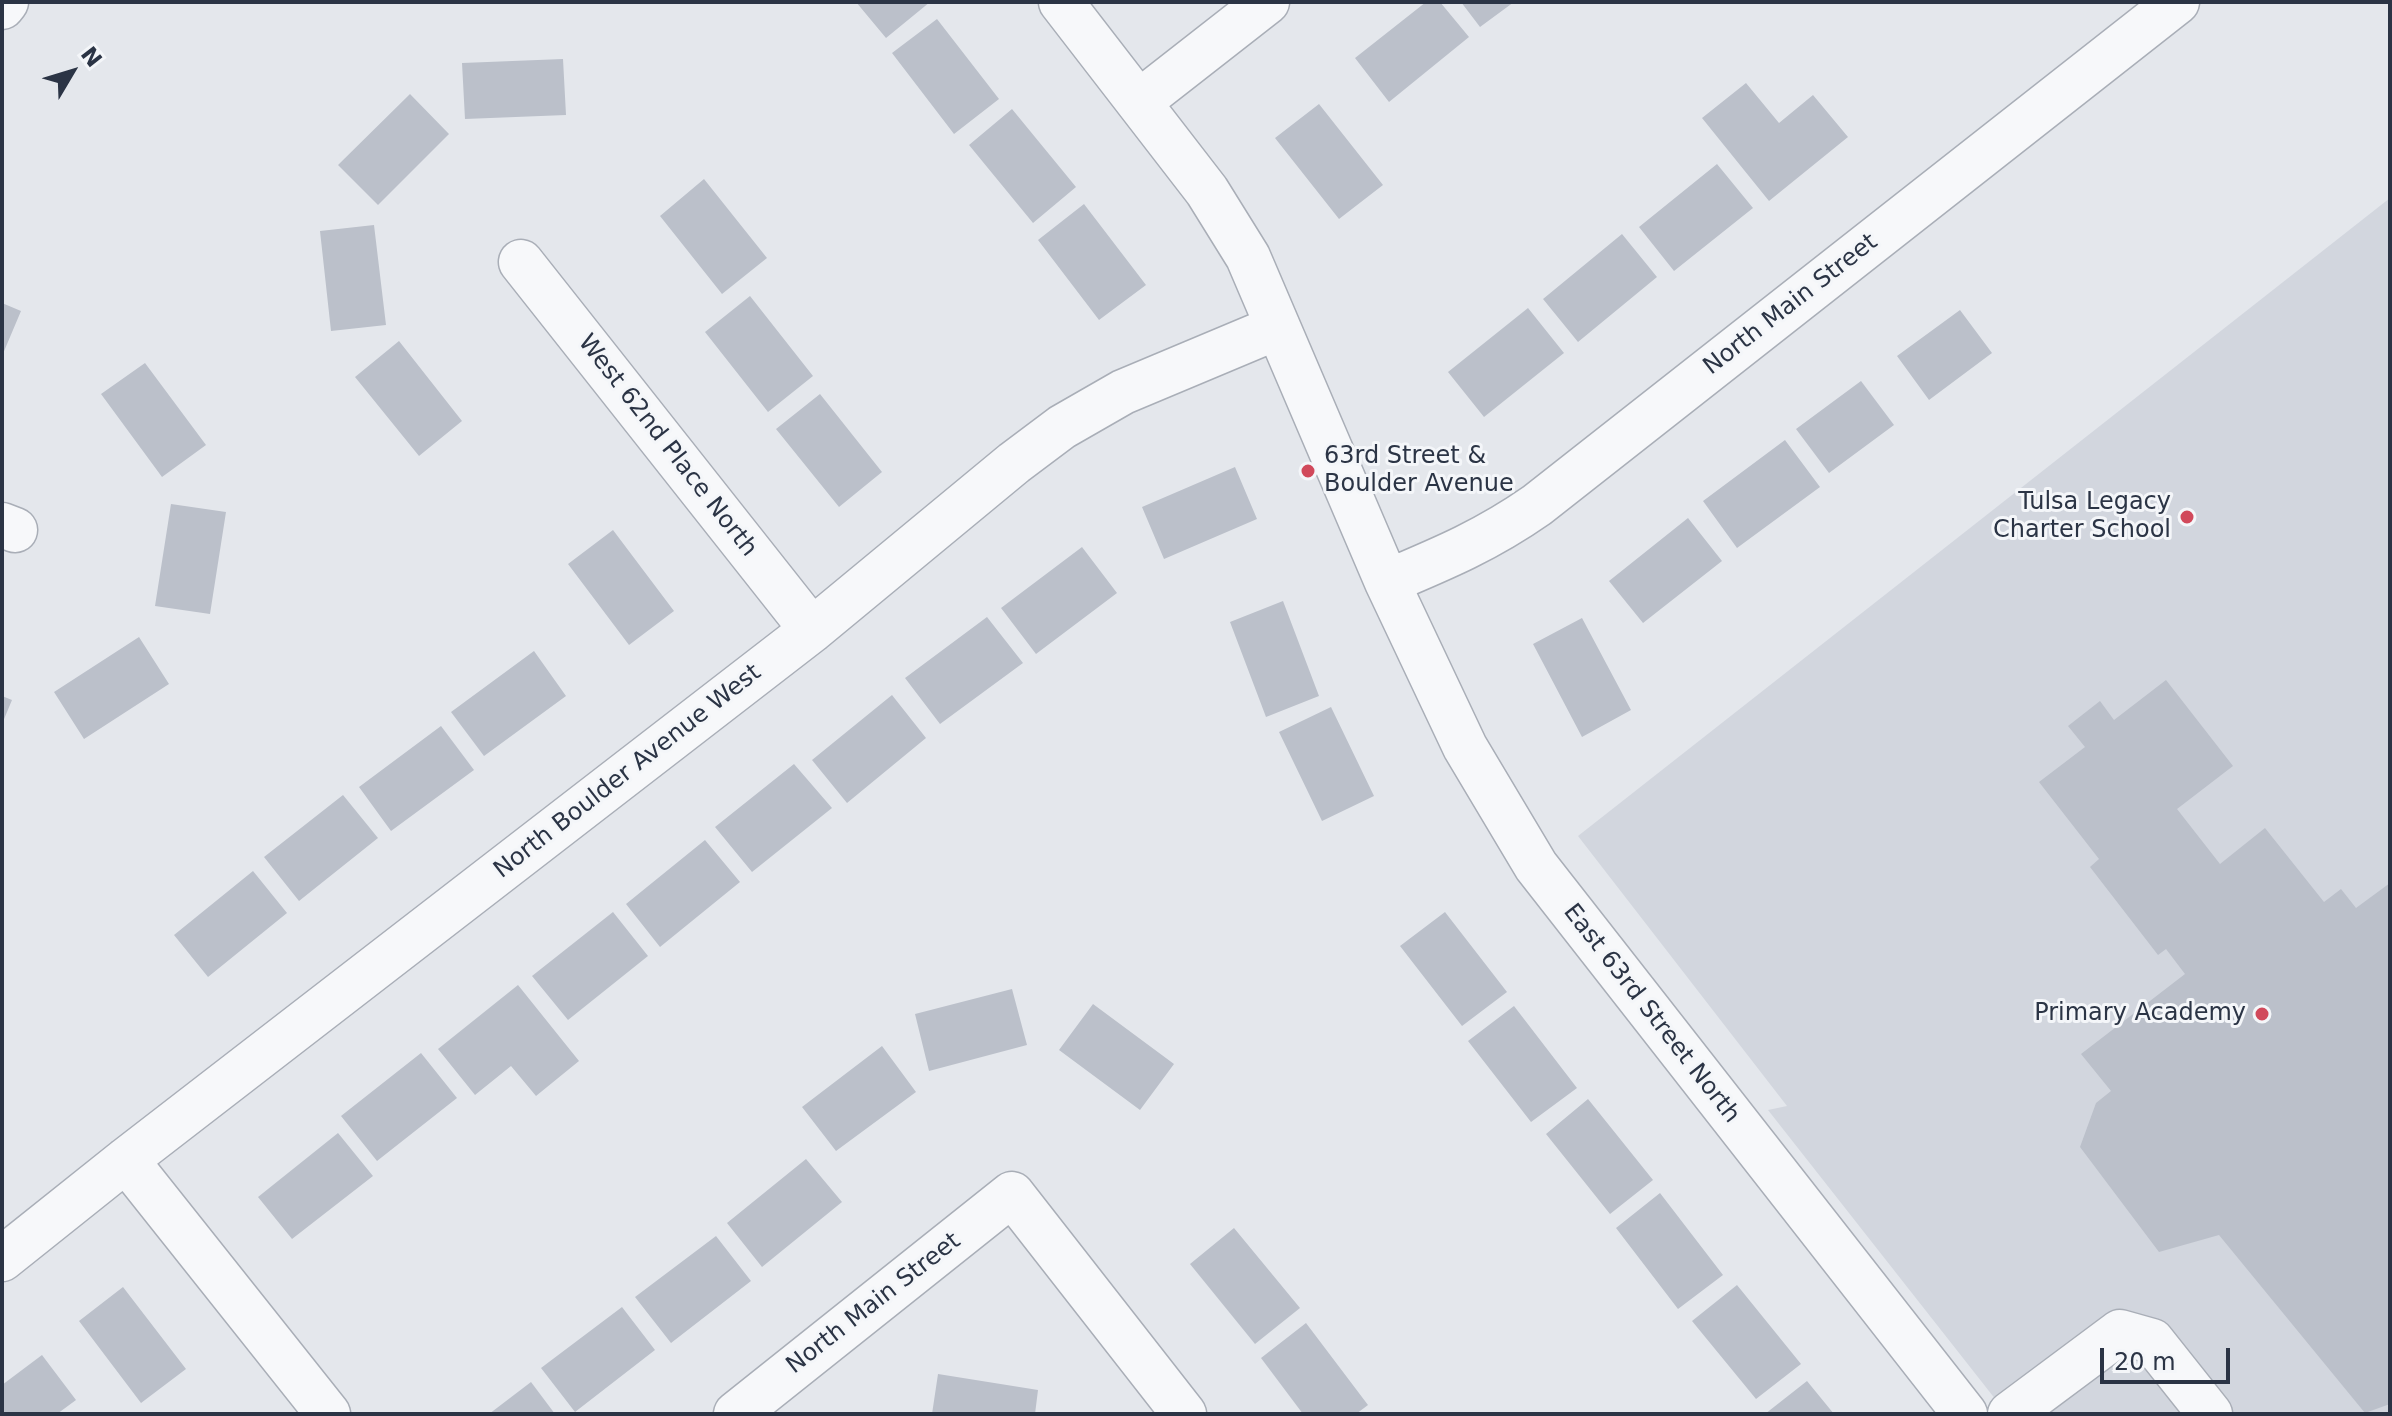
<!DOCTYPE html>
<html>
<head>
<meta charset="utf-8">
<style>
	body { margin:0 }
	#map { position:relative; width:2392px; height:1416px; overflow:hidden; background:#e4e7ec; font-family:"DejaVu Sans",sans-serif }
	canvas { display:block }
	.frame { position:absolute; inset:0; border:4px solid #2b3445; pointer-events:none }
	.north { position:absolute; left:32px; top:32px; width:80px; height:80px; -webkit-text-stroke:6px #f4f6f9; paint-order:stroke; rotate:52deg; font-size:22px; font-weight:700; line-height:32px; text-align:center; color:#2b3445 }
	.north::after { content:''; display:block; margin:auto; width:28px; height:36px; background:#2b3445; clip-path:polygon(50% 0,100% 100%,50% 72%,0 100%) }
	.scale { position:absolute; left:2100px; top:1348px; width:130px; height:36px; box-sizing:border-box; border:4px solid #2b3445; border-top:0; padding-left:10px; font-size:24px; line-height:28px; white-space:nowrap; color:#2b3445; -webkit-text-stroke:6px #f4f6f9; paint-order:stroke }
</style>
</head>
<body>
<div id="map">
<canvas width="2392" height="1416"></canvas>
<div class="frame"></div>
<div class="north">N</div>
<div class="scale">20 m</div>
</div>
<script>
const g = document.querySelector('canvas').getContext('2d');
g.lineJoin = 'round';
function fill(path, color) { g.fillStyle = color; g.fill(path, 'evenodd'); }
function stroke(path, color, width, dash) { g.strokeStyle = color; g.lineWidth = width; g.lineCap = dash ? 'butt' : 'round'; g.setLineDash(dash || []); g.stroke(path); }
function label(font, color, halo, rows, align = 'center') {
  g.font = font + ' "DejaVu Sans",sans-serif'; g.lineWidth = 6; g.setLineDash([]); g.textBaseline = 'middle'; g.strokeStyle = halo; g.fillStyle = color; for (const [text, x, y, turn = 0] of rows) {
    g.save(); g.translate(x, y); g.rotate((+turn || 0) * Math.PI / 180); g.textAlign = isNaN(turn) ? turn : align; if (halo) g.strokeText(text, 0, 0); g.fillText(text, 0, 0); g.restore();
  }
}
const built = new Path2D(`
	M 2390,198 L 2390,1414 L 2007,1414 L 1768,1110 L 1787,1106 L 1578,836 Z`);
const building = new Path2D(`
	M 856,2 L 930,2 L 886,38 Z
	M 1426,2 L 1440,2 L 1469,37 L 1389,102 L 1355,58 Z
	M 1461,2 L 1514,2 L 1480,27 Z
	M 937,19 L 999,99 L 954,134 L 892,53 Z
	M 563,59 L 566,115 L 465,119 L 462,63 Z
	M 1746,83 L 1779,123 L 1813,95 L 1848,137 L 1769,201 L 1702,118 Z
	M 410,94 L 449,134 L 378,205 L 338,165 Z
	M 1319,104 L 1383,185 L 1339,219 L 1275,138 Z
	M 1012,109 L 1076,187 L 1033,223 L 969,145 Z
	M 1717,164 L 1753,208 L 1674,271 L 1639,227 Z
	M 704,179 L 767,258 L 722,294 L 660,216 Z
	M 1084,204 L 1146,285 L 1099,320 L 1038,240 Z
	M 374,225 L 386,325 L 331,331 L 320,231 Z
	M 1622,234 L 1657,277 L 1578,342 L 1543,299 Z
	M 750,296 L 813,376 L 768,412 L 705,332 Z
	M 2,303 L 21,311 L 2,356 Z
	M 1528,308 L 1564,353 L 1484,417 L 1448,372 Z
	M 1960,310 L 1992,353 L 1929,400 L 1897,356 Z
	M 399,341 L 462,421 L 419,456 L 355,377 Z
	M 145,363 L 206,445 L 162,477 L 101,394 Z
	M 1861,381 L 1894,425 L 1829,473 L 1796,429 Z
	M 820,394 L 882,472 L 839,507 L 776,429 Z
	M 1785,440 L 1820,487 L 1737,548 L 1703,501 Z
	M 1235,467 L 1257,519 L 1164,559 L 1142,507 Z
	M 171,504 L 226,512 L 210,614 L 155,606 Z
	M 1688,518 L 1722,561 L 1643,623 L 1609,581 Z
	M 613,530 L 674,611 L 629,645 L 568,564 Z
	M 1082,547 L 1117,593 L 1036,654 L 1001,608 Z
	M 1283,601 L 1319,696 L 1266,717 L 1230,622 Z
	M 987,617 L 1023,663 L 940,724 L 905,678 Z
	M 1582,618 L 1631,710 L 1582,737 L 1533,644 Z
	M 139,637 L 169,684 L 84,739 L 54,692 Z
	M 534,651 L 566,696 L 484,756 L 451,712 Z
	M 2166,680 L 2233,766 L 2177,809 L 2220,864 L 2265,828 L 2324,902 L 2341,889 L 2356,908 L 2390,883 L 2390,1404 L 2365,1413 L 2219,1235 L 2159,1252 L 2080,1147 L 2096,1103 L 2111,1091 L 2081,1054 L 2185,974 L 2166,949 L 2158,955 L 2090,867 L 2099,859 L 2039,782 L 2085,747 L 2068,726 L 2100,701 L 2114,720 Z
	M 892,695 L 926,738 L 847,803 L 812,760 Z
	M 2,696 L 12,700 L 2,724 Z
	M 1331,707 L 1374,796 L 1322,821 L 1279,732 Z
	M 441,726 L 474,770 L 391,831 L 359,787 Z
	M 794,764 L 832,808 L 752,872 L 715,827 Z
	M 343,795 L 378,838 L 299,901 L 264,857 Z
	M 705,840 L 740,882 L 660,947 L 626,904 Z
	M 253,871 L 287,913 L 208,977 L 174,935 Z
	M 613,912 L 648,956 L 568,1020 L 532,976 Z
	M 1445,912 L 1507,992 L 1462,1026 L 1400,946 Z
	M 518,985 L 579,1061 L 536,1096 L 511,1066 L 475,1095 L 438,1049 Z
	M 1012,989 L 1027,1045 L 929,1071 L 915,1014 Z
	M 1093,1004 L 1174,1064 L 1140,1110 L 1059,1050 Z
	M 1514,1006 L 1577,1088 L 1531,1122 L 1468,1041 Z
	M 882,1046 L 916,1092 L 836,1151 L 802,1107 Z
	M 421,1053 L 457,1098 L 377,1161 L 341,1116 Z
	M 1588,1099 L 1653,1180 L 1610,1214 L 1546,1134 Z
	M 338,1133 L 373,1176 L 292,1239 L 258,1197 Z
	M 806,1159 L 842,1202 L 762,1267 L 727,1223 Z
	M 1660,1193 L 1723,1275 L 1678,1309 L 1616,1228 Z
	M 1234,1228 L 1300,1308 L 1255,1344 L 1190,1264 Z
	M 716,1236 L 751,1281 L 671,1343 L 635,1297 Z
	M 1737,1285 L 1801,1364 L 1756,1399 L 1692,1321 Z
	M 123,1287 L 186,1369 L 141,1403 L 79,1321 Z
	M 622,1307 L 655,1350 L 575,1412 L 541,1368 Z
	M 1306,1323 L 1368,1405 L 1356,1414 L 1303,1414 L 1261,1358 Z
	M 42,1355 L 76,1400 L 57,1414 L 2,1414 L 2,1385 Z
	M 938,1374 L 1038,1390 L 1035,1414 L 932,1414 Z
	M 1807,1381 L 1834,1414 L 1765,1414 Z
	M 531,1382 L 555,1414 L 489,1414 Z`);
const minor = new Path2D(`
	M 1061,2 L 1207,191 L 1248,257 L 1387,582 L 1465,747 L 1536,866 L 1965,1414
	M 2,7 L 6,2
	M 1139,102 L 1267,2
	M 521,262 L 812,630
	M 2,525 L 15,530
	M 1387,582 C 1444,558 1487,540 1537,505 L 2177,2
	M 126,1160 L 328,1414
	M 2,1259 L 126,1160 L 812,630 L 1014,463 L 1062,427 L 1123,392 L 1278,327
	M 736,1414 L 1012,1194 L 1184,1414
	M 2010,1414 L 2120,1332 L 2152,1341 L 2210,1414`);
const markers = [
	[1308,471,8,"#d1495b"],
	[2187,517,8,"#d1495b"],
	[2262,1014,8,"#d1495b"]
];
const streetNames = [
	["North Main Street",1791,305,-38],
	["West 62nd Place North",667,446,52],
	["North Boulder Avenue West",628,772,-38],
	["East 63rd Street North",1651,1014,52],
	["North Main Street",874,1304,-38]
];
const poiNames = [
	["63rd Street &",1324,457,"left"],
	["Boulder Avenue",1324,485,"left"],
	["Tulsa Legacy",2171,503],
	["Charter School",2171,531],
	["Primary Academy",2246,1014]
];
fill(built, '#d2d6de');
fill(building, '#bbc0ca');
stroke(minor, '#a9aeb7', 47);
stroke(minor, '#f7f8fa', 44);
for (const [x, y, r, color] of markers) { const dot = new Path2D(); dot.arc(x, y, r, 0, 2 * Math.PI); g.fillStyle = color; g.fill(dot); stroke(dot, '#f4f6f9', 3); }
label('24px', '#2b3445', '#f4f6f9', streetNames);
label('24px', '#2b3445', '#f4f6f9', poiNames, 'right');
</script>
</body>
</html>
